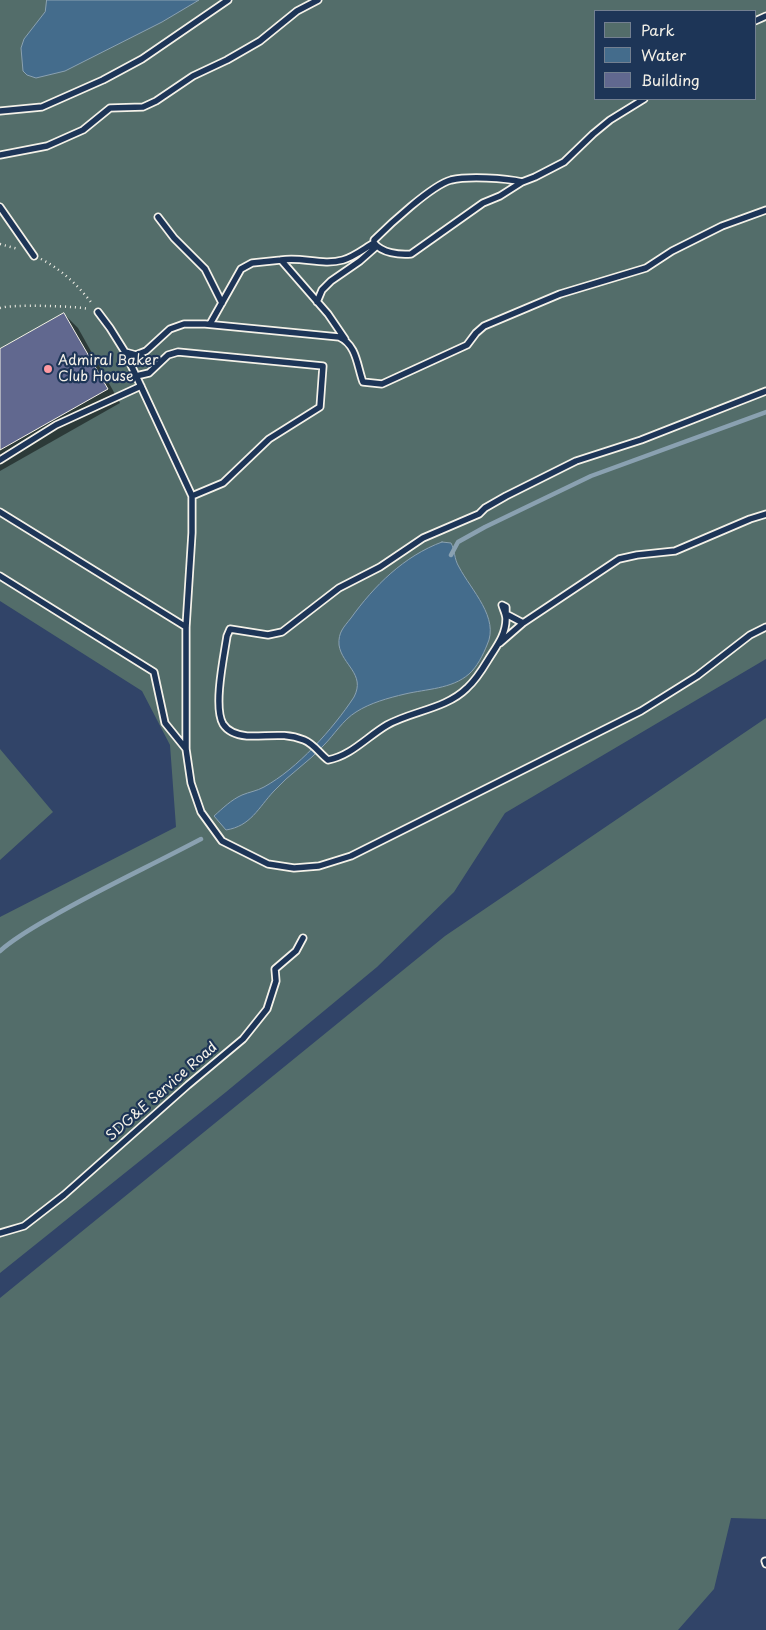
<!DOCTYPE html>
<html>
<head>
<meta charset="utf-8">
<style>
	body { margin:0 }
	#map { position:relative; width:766px; height:1630px; overflow:hidden; background:#314468; font-family:"Playpen Sans",sans-serif }
	canvas { display:block }
	.legend { position:absolute; left:594px; top:10px; width:162px; height:90px; box-sizing:border-box; background:#1d3557; border:1px solid #738091; margin:0; padding:6px 9px; list-style:none; font-size:15px; color:#f4f1e8 }
	.legend li { display:flex; align-items:center; gap:10px; height:25px }
	.legend b { width:25px; border:1px solid #738091 }
</style>
</head>
<body>
<div id="map">
<canvas width="766" height="1630"></canvas>
<ul class="legend">
<li><b style="height:14px;background:#536d6a"></b>Park</li>
<li><b style="height:14px;background:#446c8c"></b>Water</li>
<li><b style="height:14px;background:#61688f"></b>Building</li>
</ul>
</div>
<script>
const g = document.querySelector('canvas').getContext('2d');
g.lineJoin = 'round';
function fill(path, color) { g.fillStyle = color; g.fill(path, 'evenodd'); }
function stroke(path, color, width, dash) { g.strokeStyle = color; g.lineWidth = width; g.lineCap = dash ? 'butt' : 'round'; g.setLineDash(dash || []); g.stroke(path); }
function label(font, color, halo, rows, align = 'center') {
  g.font = font + ' "Playpen Sans",sans-serif'; g.lineWidth = 4.5; g.setLineDash([]); g.textBaseline = 'middle'; g.strokeStyle = halo; g.fillStyle = color; for (const [text, x, y, turn = 0] of rows) {
    g.save(); g.translate(x, y); g.rotate((+turn || 0) * Math.PI / 180); g.textAlign = isNaN(turn) ? turn : align; if (halo) g.strokeText(text, 0, 0); g.fillText(text, 0, 0); g.restore();
  }
}
const green = new Path2D(`
	M 0,0 L 766,0 L 766,659 L 505,813 L 454,892 L 377,967 L 226,1092 L 0,1273 L 0,917 L 176,827 L 170,745 L 142,691 L 0,601 ZM 595,11 L 755,11 L 755,99 L 595,99 Z
	M 766,718 L 766,1519 L 731,1518 L 714,1589 L 678,1630 L 0,1630 L 0,1298 L 445,936 Z
	M 0,749 L 53,812 L 0,860 Z`);
const water = new Path2D(`
	M 47,0 L 199,0 L 162,22 L 65,71 L 36,78 L 27,75 L 23,71 L 21,48 L 24,39 L 45,12 Z
	M 442,542 L 451,543 C 455,550 454,559 459,567 C 471,590 500,618 487,645 C 483,655 477,667 469,674 C 452,689 426,689 405,694 C 388,698 370,703 356,712 C 343,720 334,735 324,745 C 309,762 289,774 274,791 C 258,808 251,826 226,830 L 214,816 C 223,808 231,800 242,795 C 249,792 257,791 264,787 C 297,769 333,729 354,697 C 366,674 342,665 339,645 C 338,632 344,627 351,618 C 374,586 404,556 442,542 Z`);
const shadow = new Path2D(`
	M 64,314 L 78,328 L 120,403 L 0,471 L 0,350 Z`);
const stream = new Path2D(`
	M 451,555 L 458,542 L 485,527 L 591,476 L 766,412
	M 0,951 C 17,936 36,926 55,915 C 102,888 152,865 201,839`);
const building = new Path2D(`
	M 64,313 L 108,389 L 0,450 L 0,349 Z`);
const path = new Path2D(`
	M 0,244 L 18,249
	M 41,259 C 61,269 80,287 93,305
	M 0,308 C 12,304 77,306 89,309`);
const lane = new Path2D(`
	M 755,21 L 766,16
	M 0,111 L 42,107 L 103,80 L 142,59 L 228,0
	M 0,155 L 47,146 L 83,130 L 110,108 L 143,107 L 156,101 L 193,76 L 227,60 L 260,41 L 297,11 L 318,0
	M 522,182 C 505,178 468,176 451,180 C 432,185 389,225 374,240 L 374,243 C 382,253 399,255 411,254 L 483,203 L 500,196 L 522,182 L 535,177 L 564,162 L 593,134 L 610,120 L 644,99
	M 0,207 L 34,256
	M 158,217 L 174,238 L 205,269 L 222,303
	M 317,302 L 322,290 L 331,281 L 360,261 L 377,246
	M 98,312 L 110,328 L 125,352 L 192,496 L 192,533 L 186,627 L 186,749 L 191,783 L 201,812 L 222,841 L 268,864 L 294,868 L 319,866 L 351,856 L 641,711 L 697,676 L 750,635 L 766,627
	M 210,324 L 241,269 L 252,263 L 281,260
	M 345,339 L 328,314 L 281,260 C 301,256 322,266 343,260 C 354,257 365,248 374,243
	M 125,352 L 136,355 L 146,351 L 170,329 L 184,324 L 205,324 L 339,337 C 357,345 357,366 363,382 L 382,384 L 467,345 L 476,333 L 484,326 L 560,294 L 646,268 L 672,251 L 722,226 L 766,210
	M 136,376 L 149,373 L 168,355 L 178,352 L 323,366 L 320,407 L 269,439 L 223,483 L 192,496
	M 766,391 L 641,440 L 576,461 L 506,496 L 485,508 L 479,514 L 423,538 L 380,567 L 339,588 L 282,632 L 268,635 L 230,629 L 227,636 C 224,656 213,707 223,724 C 228,732 238,735 247,736 C 267,737 284,732 304,740 C 314,744 320,754 328,760 C 351,756 368,736 387,725 C 412,711 446,709 467,688 C 476,680 482,670 488,660 C 496,647 506,635 506,619 C 506,614 503,609 502,605 L 506,607 L 506,614 L 523,623 L 619,559 L 637,555 L 675,551 L 750,519 L 766,514
	M 0,460 L 56,425 L 141,386
	M 0,512 L 186,627
	M 0,576 L 154,672 L 165,723 L 186,749
	M 500,643 L 523,623
	M 0,1233 L 24,1226 L 64,1195 L 188,1085 L 243,1039 L 267,1009 L 276,981 L 275,969 L 296,951 L 303,938
	M 765,1561 L 766,1564`);
const markers = [
	[48,369,5,"#ff9aa2"]
];
const poiNames = [
	["Admiral Baker",58,361],
	["Club House",58,377]
];
const streetNames = [
	["SDG&E Service Road",162,1092,-41]
];
fill(green, '#536d6a');
fill(water, '#446c8c');
stroke(water, '#8aa1b1', 1);
fill(shadow, '#0007');
stroke(stream, '#8aa1b1', 4.5);
fill(building, '#61688f');
stroke(building, '#f4f1e8', 1);
stroke(lane, '#f4f1e8', 9);
stroke(path, '#f4f1e8', 2.5, [1, 4]);
stroke(lane, '#1d3557', 5.5);
for (const [x, y, r, color] of markers) { const dot = new Path2D(); dot.arc(x, y, r, 0, 2 * Math.PI); g.fillStyle = color; g.fill(dot); stroke(dot, '#1d3557', 2); }
label('14px', '#f4f1e8', '#1d3557', poiNames, 'left');
label('14px', '#f4f1e8', '#1d3557', streetNames);
</script>
</body>
</html>
